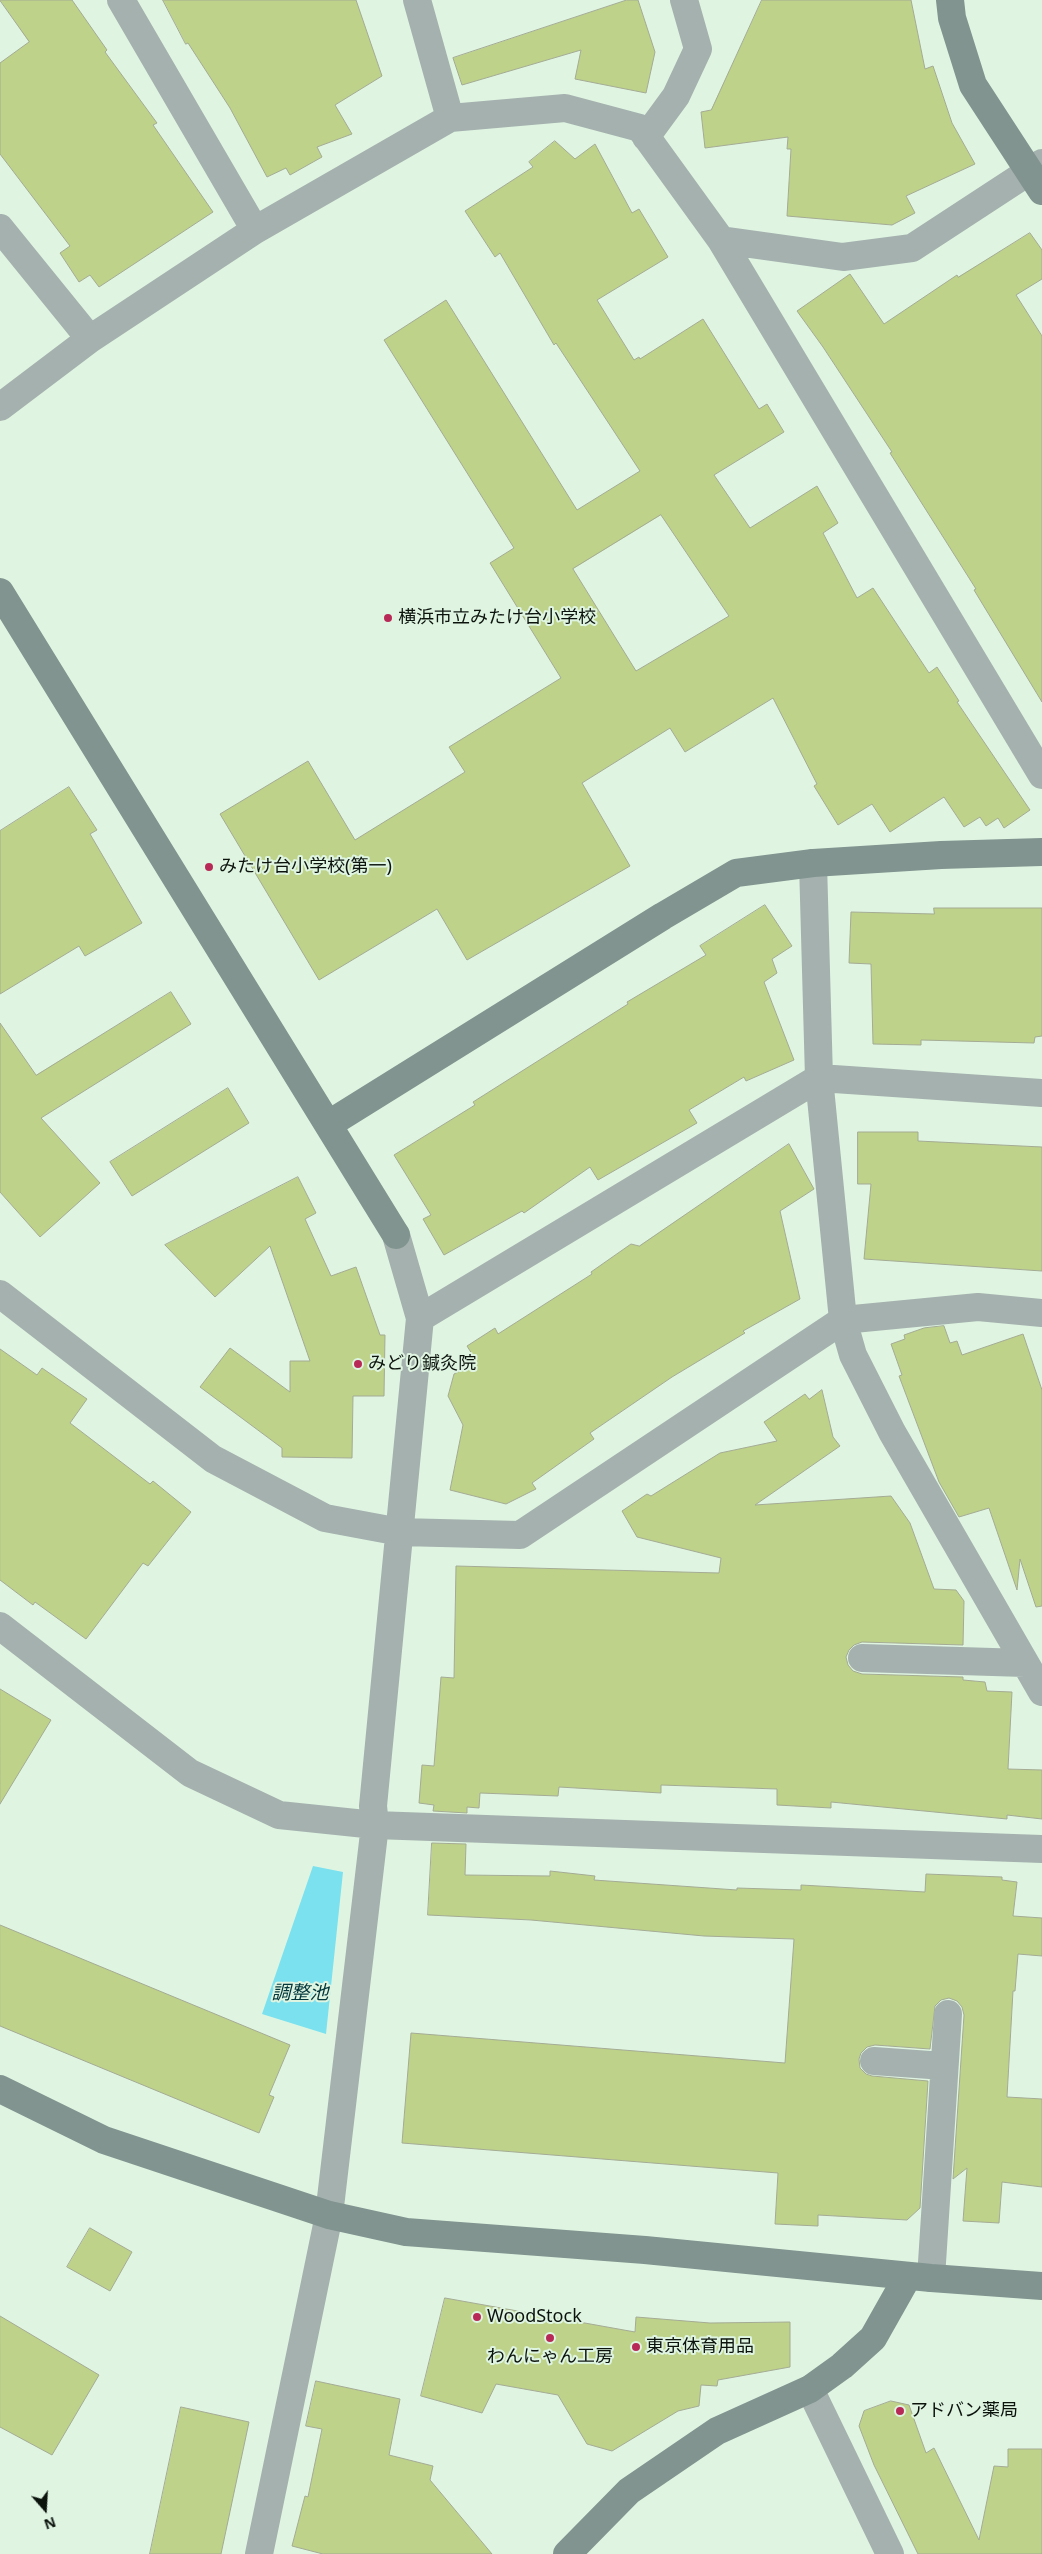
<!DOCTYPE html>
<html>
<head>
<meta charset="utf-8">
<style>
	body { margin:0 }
	#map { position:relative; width:1042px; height:2554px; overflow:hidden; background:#dff5e2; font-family:"Noto Sans",sans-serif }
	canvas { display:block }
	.north { position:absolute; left:20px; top:2484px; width:50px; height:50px; -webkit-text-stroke:4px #dff5e2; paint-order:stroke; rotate:161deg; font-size:14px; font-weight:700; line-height:20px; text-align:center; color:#0c130d }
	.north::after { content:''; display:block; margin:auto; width:18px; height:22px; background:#0c130d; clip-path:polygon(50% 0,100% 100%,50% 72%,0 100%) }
</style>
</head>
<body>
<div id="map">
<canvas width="1042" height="2554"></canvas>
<div class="north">N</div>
</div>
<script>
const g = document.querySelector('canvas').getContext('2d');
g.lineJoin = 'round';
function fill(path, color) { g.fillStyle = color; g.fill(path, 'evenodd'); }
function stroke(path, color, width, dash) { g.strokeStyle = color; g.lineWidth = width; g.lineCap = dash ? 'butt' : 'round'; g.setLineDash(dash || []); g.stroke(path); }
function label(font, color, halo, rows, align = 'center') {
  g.font = font + ' "Noto Sans","Noto Sans JP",sans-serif'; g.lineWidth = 4; g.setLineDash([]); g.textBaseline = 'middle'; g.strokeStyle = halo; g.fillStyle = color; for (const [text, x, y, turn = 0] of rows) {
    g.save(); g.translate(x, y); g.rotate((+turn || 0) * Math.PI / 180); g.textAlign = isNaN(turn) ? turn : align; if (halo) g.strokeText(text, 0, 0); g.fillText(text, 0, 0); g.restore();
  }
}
const water = new Path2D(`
	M 313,1866 L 343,1872 L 326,2034 L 262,2014 Z`);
const building = new Path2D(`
	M 0,0 L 72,0 L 107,50 L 105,52 L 157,123 L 153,125 L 213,212 L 99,287 L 90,275 L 79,282 L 60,253 L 70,246 L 0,154 L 0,63 L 29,42 Z
	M 163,0 L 356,0 L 382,76 L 335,105 L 352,134 L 317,147 L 322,157 L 290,175 L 286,168 L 267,177 L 230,108 L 188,43 L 186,44 Z
	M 627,0 L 638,0 L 655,52 L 646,93 L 575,79 L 581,50 L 462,85 L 453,58 Z
	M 762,0 L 911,0 L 925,69 L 933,66 L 952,123 L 975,164 L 906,196 L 915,213 L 892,225 L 787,216 L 791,149 L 787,149 L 788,137 L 705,148 L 701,112 L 711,110 Z
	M 555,141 L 575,159 L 595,144 L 632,213 L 639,209 L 668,257 L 597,300 L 634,360 L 639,357 L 640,359 L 703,319 L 759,409 L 767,404 L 784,432 L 714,475 L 750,528 L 817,486 L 838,523 L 823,533 L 857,598 L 873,588 L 929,673 L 937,667 L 959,701 L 957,702 L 1030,810 L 1004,828 L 998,818 L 986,826 L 980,817 L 964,827 L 944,797 L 890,832 L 872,804 L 838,825 L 814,786 L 817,784 L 773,698 L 685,752 L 670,728 L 582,783 L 630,866 L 467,960 L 437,909 L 319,980 L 220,814 L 308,761 L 355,840 L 465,772 L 449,747 L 561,678 L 490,563 L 514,548 L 384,340 L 446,300 L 577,510 L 640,471 L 556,343 L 554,345 L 500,253 L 495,257 L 465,211 L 533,167 L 529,162 ZM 661,515 L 729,616 L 636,671 L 573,569 Z
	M 1030,233 L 1042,250 L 1042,279 L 1016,295 L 1042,336 L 1042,702 L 974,590 L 976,589 L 890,453 L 892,452 L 823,347 L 797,311 L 850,274 L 884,324 L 957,275 L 958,277 Z
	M 69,787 L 97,830 L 90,834 L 142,923 L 85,956 L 79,946 L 0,994 L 0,831 Z
	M 765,905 L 792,946 L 772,959 L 777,973 L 764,982 L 794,1060 L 746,1081 L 744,1077 L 689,1110 L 697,1123 L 598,1180 L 590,1167 L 524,1213 L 522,1211 L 444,1255 L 423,1219 L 431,1215 L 394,1155 L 475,1105 L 473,1102 L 628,1004 L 627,1002 L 706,955 L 700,946 Z
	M 934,908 L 1042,908 L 1042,1036 L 1035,1037 L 1034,1043 L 921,1040 L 921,1045 L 873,1044 L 871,964 L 849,963 L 851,912 L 934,914 Z
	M 171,992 L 191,1024 L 41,1118 L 100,1183 L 40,1237 L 0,1192 L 0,1023 L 36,1075 Z
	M 228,1088 L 249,1123 L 132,1196 L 110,1162 Z
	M 858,1132 L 918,1132 L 918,1141 L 1042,1147 L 1042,1271 L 864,1259 L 871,1184 L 858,1184 Z
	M 789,1144 L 814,1189 L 780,1211 L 800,1299 L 743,1331 L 745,1333 L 672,1377 L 590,1433 L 594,1439 L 532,1483 L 536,1489 L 506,1504 L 450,1490 L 463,1425 L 448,1396 L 454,1374 L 477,1362 L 467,1346 L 495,1328 L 498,1334 L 592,1274 L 591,1272 L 631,1244 L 639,1246 Z
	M 298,1177 L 316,1213 L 305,1219 L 331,1276 L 356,1267 L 380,1335 L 385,1335 L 384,1396 L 353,1396 L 352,1458 L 282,1457 L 282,1448 L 200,1387 L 230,1348 L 290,1392 L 290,1361 L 310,1361 L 270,1246 L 215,1297 L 165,1245 Z
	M 944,1326 L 950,1343 L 957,1341 L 962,1355 L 1023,1334 L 1042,1390 L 1042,1606 L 1036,1607 L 1020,1559 L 1017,1590 L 989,1508 L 959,1517 L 939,1482 L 899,1376 L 902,1375 L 891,1344 L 905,1339 L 904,1335 L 924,1328 Z
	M 0,1349 L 37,1375 L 42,1368 L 87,1399 L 70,1423 L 150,1484 L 153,1481 L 191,1512 L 148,1566 L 143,1563 L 86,1639 L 35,1602 L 33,1605 L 0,1580 Z
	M 822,1390 L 833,1437 L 840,1446 L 755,1505 L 891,1496 L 910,1523 L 934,1589 L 956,1590 L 964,1601 L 963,1645 L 862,1642 L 854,1645 L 849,1650 L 846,1657 L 848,1665 L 853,1671 L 862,1674 L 963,1677 L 963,1680 L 985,1682 L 987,1691 L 1012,1692 L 1008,1769 L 1042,1770 L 1042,1819 L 1007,1815 L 1007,1819 L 831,1802 L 831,1808 L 777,1805 L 777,1789 L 661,1785 L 661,1793 L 559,1787 L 558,1796 L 480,1793 L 479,1808 L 467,1807 L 467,1813 L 433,1811 L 434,1805 L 419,1803 L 422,1765 L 434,1766 L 441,1677 L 454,1678 L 456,1566 L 719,1573 L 721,1558 L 637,1537 L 622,1511 L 647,1494 L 651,1496 L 720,1453 L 777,1441 L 764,1422 L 805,1394 L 809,1399 Z
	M 0,1689 L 51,1720 L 0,1804 Z
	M 432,1843 L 466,1844 L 465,1875 L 550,1876 L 550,1871 L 595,1876 L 594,1880 L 737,1890 L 737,1888 L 801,1890 L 801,1885 L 925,1892 L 926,1874 L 1002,1877 L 1002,1880 L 1017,1882 L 1013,1916 L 1042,1918 L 1042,1956 L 1018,1954 L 1015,1991 L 1013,1991 L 1007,2097 L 1042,2099 L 1042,2187 L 1002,2182 L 999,2223 L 963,2221 L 967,2168 L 953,2179 L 964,2015 L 962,2007 L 957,2001 L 949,1998 L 941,2000 L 935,2006 L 930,2049 L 875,2045 L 867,2047 L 861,2053 L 859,2059 L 860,2068 L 866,2074 L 872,2076 L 928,2081 L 920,2208 L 907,2220 L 818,2215 L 818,2226 L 775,2224 L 778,2173 L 402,2143 L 411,2033 L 785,2063 L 794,1939 L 704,1936 L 531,1920 L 428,1915 Z
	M 0,1925 L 290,2045 L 269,2095 L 274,2097 L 259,2133 L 0,2026 Z
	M 90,2228 L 132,2252 L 110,2291 L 67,2267 Z
	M 445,2298 L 635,2332 L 636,2317 L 710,2323 L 790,2322 L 790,2367 L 718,2380 L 717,2386 L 701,2385 L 699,2406 L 678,2411 L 612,2451 L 587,2444 L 558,2395 L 496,2384 L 482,2413 L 421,2396 Z
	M 0,2316 L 99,2375 L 52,2455 L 0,2427 Z
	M 316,2381 L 400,2399 L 389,2455 L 433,2466 L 430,2480 L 492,2554 L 323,2554 L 292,2546 L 305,2496 L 308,2497 L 322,2429 L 306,2426 Z
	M 891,2401 L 909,2405 L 926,2453 L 934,2448 L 979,2540 L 994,2466 L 1008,2467 L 1008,2449 L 1042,2449 L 1042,2554 L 918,2554 L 874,2465 L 859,2426 L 864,2411 Z
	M 181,2407 L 249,2422 L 221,2554 L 150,2554 Z`);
const street = new Path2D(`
	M 121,0 L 255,230
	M 417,0 L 450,118
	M 646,137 L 676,96 L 698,49 L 684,0
	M 0,228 L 90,339
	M 721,240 L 1042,775
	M 0,407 L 90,339 L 255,230 L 450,118 L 565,108 L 640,128 L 721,240 L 843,257 L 912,248 L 1042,163
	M 813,863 L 819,1078 L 843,1320 L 853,1355 L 892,1432 L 1042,1692
	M 0,1294 L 213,1459 L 325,1518 L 400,1532 L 520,1535 L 843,1320 L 978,1307 L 1042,1313
	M 420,1318 L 819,1078 L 1042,1093
	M 0,1626 L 190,1773 L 279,1815 L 375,1825 L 1042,1849
	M 862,1658 L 1025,1663
	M 874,2061 L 944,2066
	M 931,2278 L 948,2014
	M 810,2389 L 890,2554
	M 259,2554 L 329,2215 L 375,1825 L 373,1806 L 420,1318 L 396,1235`);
const secondary = new Path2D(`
	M 950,0 L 952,18 L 973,85 L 1042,191
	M 0,592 L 396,1235
	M 329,1124 L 663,916 L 736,873 L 813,863 L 941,855 L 1042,852
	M 0,2089 L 104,2140 L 329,2215 L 406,2232 L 645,2250 L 931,2278 L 1042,2286
	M 567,2554 L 629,2491 L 717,2431 L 810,2389 L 842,2366 L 873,2338 L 908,2276`);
const markers = [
	[388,618,5,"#b82957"],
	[209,867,5,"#b82957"],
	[358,1364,5,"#b82957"],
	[477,2317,5,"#b82957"],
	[550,2338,5,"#b82957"],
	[636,2347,5,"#b82957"],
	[900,2411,5,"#b82957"]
];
const poiNames = [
	["横浜市立みたけ台小学校",398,618],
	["みたけ台小学校(第一)",219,867],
	["みどり鍼灸院",368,1364],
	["WoodStock",487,2317],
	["東京体育用品",646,2347],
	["わんにゃん工房",550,2357,"center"],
	["アドバン薬局",910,2411]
];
const waterNames = [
	["調整池",300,1994]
];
fill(water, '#7be1ee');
fill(building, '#bed28a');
stroke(building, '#a4ab94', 1);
stroke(street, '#a5b1ae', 28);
stroke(secondary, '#81948f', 28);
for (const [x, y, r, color] of markers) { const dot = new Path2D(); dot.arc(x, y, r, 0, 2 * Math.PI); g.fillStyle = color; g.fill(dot); stroke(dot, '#dff5e2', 2); }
label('18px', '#0c130d', '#dff5e2', poiNames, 'left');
label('italic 19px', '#03373c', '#dff5e2', waterNames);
</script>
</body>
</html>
